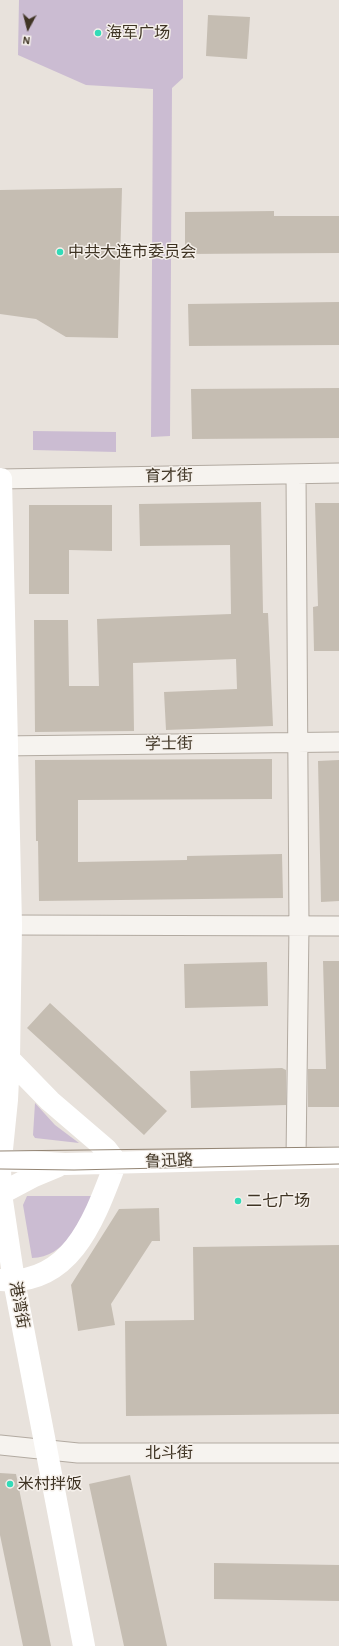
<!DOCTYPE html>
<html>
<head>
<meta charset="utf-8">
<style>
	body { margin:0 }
	#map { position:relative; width:339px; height:1646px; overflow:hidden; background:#e8e2dc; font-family:"Alegreya Sans",sans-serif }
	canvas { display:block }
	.north { position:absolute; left:8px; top:8px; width:40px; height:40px; -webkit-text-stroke:3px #f5f0eb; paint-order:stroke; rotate:187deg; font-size:11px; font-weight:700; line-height:16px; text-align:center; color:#3f3424 }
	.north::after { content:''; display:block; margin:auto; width:14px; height:18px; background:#3f3424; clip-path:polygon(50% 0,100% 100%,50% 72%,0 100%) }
</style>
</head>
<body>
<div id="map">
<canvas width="339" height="1646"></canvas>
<div class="north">N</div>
</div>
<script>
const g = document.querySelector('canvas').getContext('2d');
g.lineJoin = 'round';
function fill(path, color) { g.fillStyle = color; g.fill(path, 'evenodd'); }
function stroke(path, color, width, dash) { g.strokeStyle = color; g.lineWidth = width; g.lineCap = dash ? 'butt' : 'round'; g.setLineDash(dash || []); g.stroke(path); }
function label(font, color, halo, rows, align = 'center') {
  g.font = font + ' "Alegreya Sans","Noto Sans SC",sans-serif'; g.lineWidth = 3; g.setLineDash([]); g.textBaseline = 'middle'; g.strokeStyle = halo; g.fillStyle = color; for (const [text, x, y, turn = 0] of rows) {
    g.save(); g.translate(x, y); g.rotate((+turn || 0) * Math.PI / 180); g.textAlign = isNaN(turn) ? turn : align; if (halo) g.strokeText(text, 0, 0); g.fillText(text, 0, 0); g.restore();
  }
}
const green = new Path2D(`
	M 19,0 L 183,0 L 183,78 L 172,88 L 170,436 L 151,437 L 153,89 L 86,85 L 18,55 Z
	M 33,431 L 116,432 L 116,452 L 33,450 Z
	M 35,1103 L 55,1125 L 79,1143 L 35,1138 L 33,1135 Z
	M 27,1196 L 92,1196 C 81,1223 65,1257 32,1258 L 23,1205 Z`);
const building = new Path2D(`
	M 208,15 L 250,17 L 247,59 L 206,56 Z
	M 122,188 L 118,338 L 66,337 L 36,319 L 0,314 L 0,190 Z
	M 274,211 L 274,216 L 339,216 L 339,253 L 185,254 L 185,212 Z
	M 339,302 L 339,345 L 189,346 L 188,304 Z
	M 339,388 L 339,438 L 192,439 L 191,389 Z
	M 261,502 L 263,613 L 268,613 L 273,726 L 166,730 L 164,692 L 237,689 L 236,659 L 133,663 L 134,731 L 35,732 L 34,620 L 68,620 L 69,686 L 99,686 L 97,619 L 231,614 L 230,545 L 140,546 L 139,504 Z
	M 315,503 L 339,503 L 339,651 L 314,651 L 313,607 L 318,606 Z
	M 29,505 L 112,505 L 112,551 L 69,550 L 69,594 L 29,594 Z
	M 272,759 L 272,799 L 78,800 L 78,862 L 187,860 L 187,856 L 282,854 L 283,898 L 39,901 L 38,841 L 36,841 L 35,760 Z
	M 339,760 L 339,901 L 321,902 L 318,761 Z
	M 323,961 L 339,961 L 339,1107 L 308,1107 L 308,1069 L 326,1069 Z
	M 267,962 L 268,1006 L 185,1008 L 184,964 Z
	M 50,1003 L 167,1111 L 144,1135 L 27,1028 Z
	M 282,1068 L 286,1070 L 286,1105 L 191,1108 L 190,1071 Z
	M 159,1208 L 160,1241 L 152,1241 L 111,1304 L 115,1325 L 78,1331 L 71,1285 L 119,1209 Z
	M 339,1245 L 339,1414 L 126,1416 L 125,1321 L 194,1320 L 193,1247 Z
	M 0,1473 L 16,1474 L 51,1646 L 23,1646 L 0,1535 Z
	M 130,1475 L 167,1646 L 124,1646 L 89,1484 Z
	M 214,1563 L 339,1565 L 339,1601 L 214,1599 Z`);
const minor = new Path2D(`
	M 296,474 L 299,926 L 296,1158
	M 0,479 L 339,473
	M 0,746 L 339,742
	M 11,925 L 339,926
	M 0,1445 L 78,1453 L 339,1453`);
const secondary = new Path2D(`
	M 1,479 L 11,925 L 9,1059 L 7,1100 L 0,1169 L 1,1194 L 14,1281 L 84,1646
	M 0,1160 L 65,1164 L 339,1157
	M 0,1194 L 34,1176 L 58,1166
	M 0,1280 C 72,1287 95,1217 116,1162 L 106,1149 L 50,1101 L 9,1059`);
const tram = new Path2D(`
	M 0,1151 L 339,1147
	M 0,1169 L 74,1170 L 339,1164`);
const markers = [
	[98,33,4,"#32dbb8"],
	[60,252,4,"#32dbb8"],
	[238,1201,4,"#32dbb8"],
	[10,1484,4,"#32dbb8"]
];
const poiNames = [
	["海军广场",106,33],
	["中共大连市委员会",68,252],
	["二七广场",246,1201],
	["米村拌饭",18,1484]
];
const streetNames = [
	["育才街",169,476,-1],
	["学士街",169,744,-1],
	["鲁迅路",169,1161,-2],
	["港湾街",19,1305,80],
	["北斗街",169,1453]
];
fill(green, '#cbbcd2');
fill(building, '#c5bdb2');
stroke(minor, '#b2aaa1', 21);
stroke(minor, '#f6f3ef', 19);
stroke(secondary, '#fff', 22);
stroke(tram, '#938574', 1);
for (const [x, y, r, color] of markers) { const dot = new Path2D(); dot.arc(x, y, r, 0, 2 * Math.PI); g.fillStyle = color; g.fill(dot); stroke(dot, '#f5f0eb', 1.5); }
label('16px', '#3f3424', '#f5f0eb', poiNames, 'left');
label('16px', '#3f3424', '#f5f0eb', streetNames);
</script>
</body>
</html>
